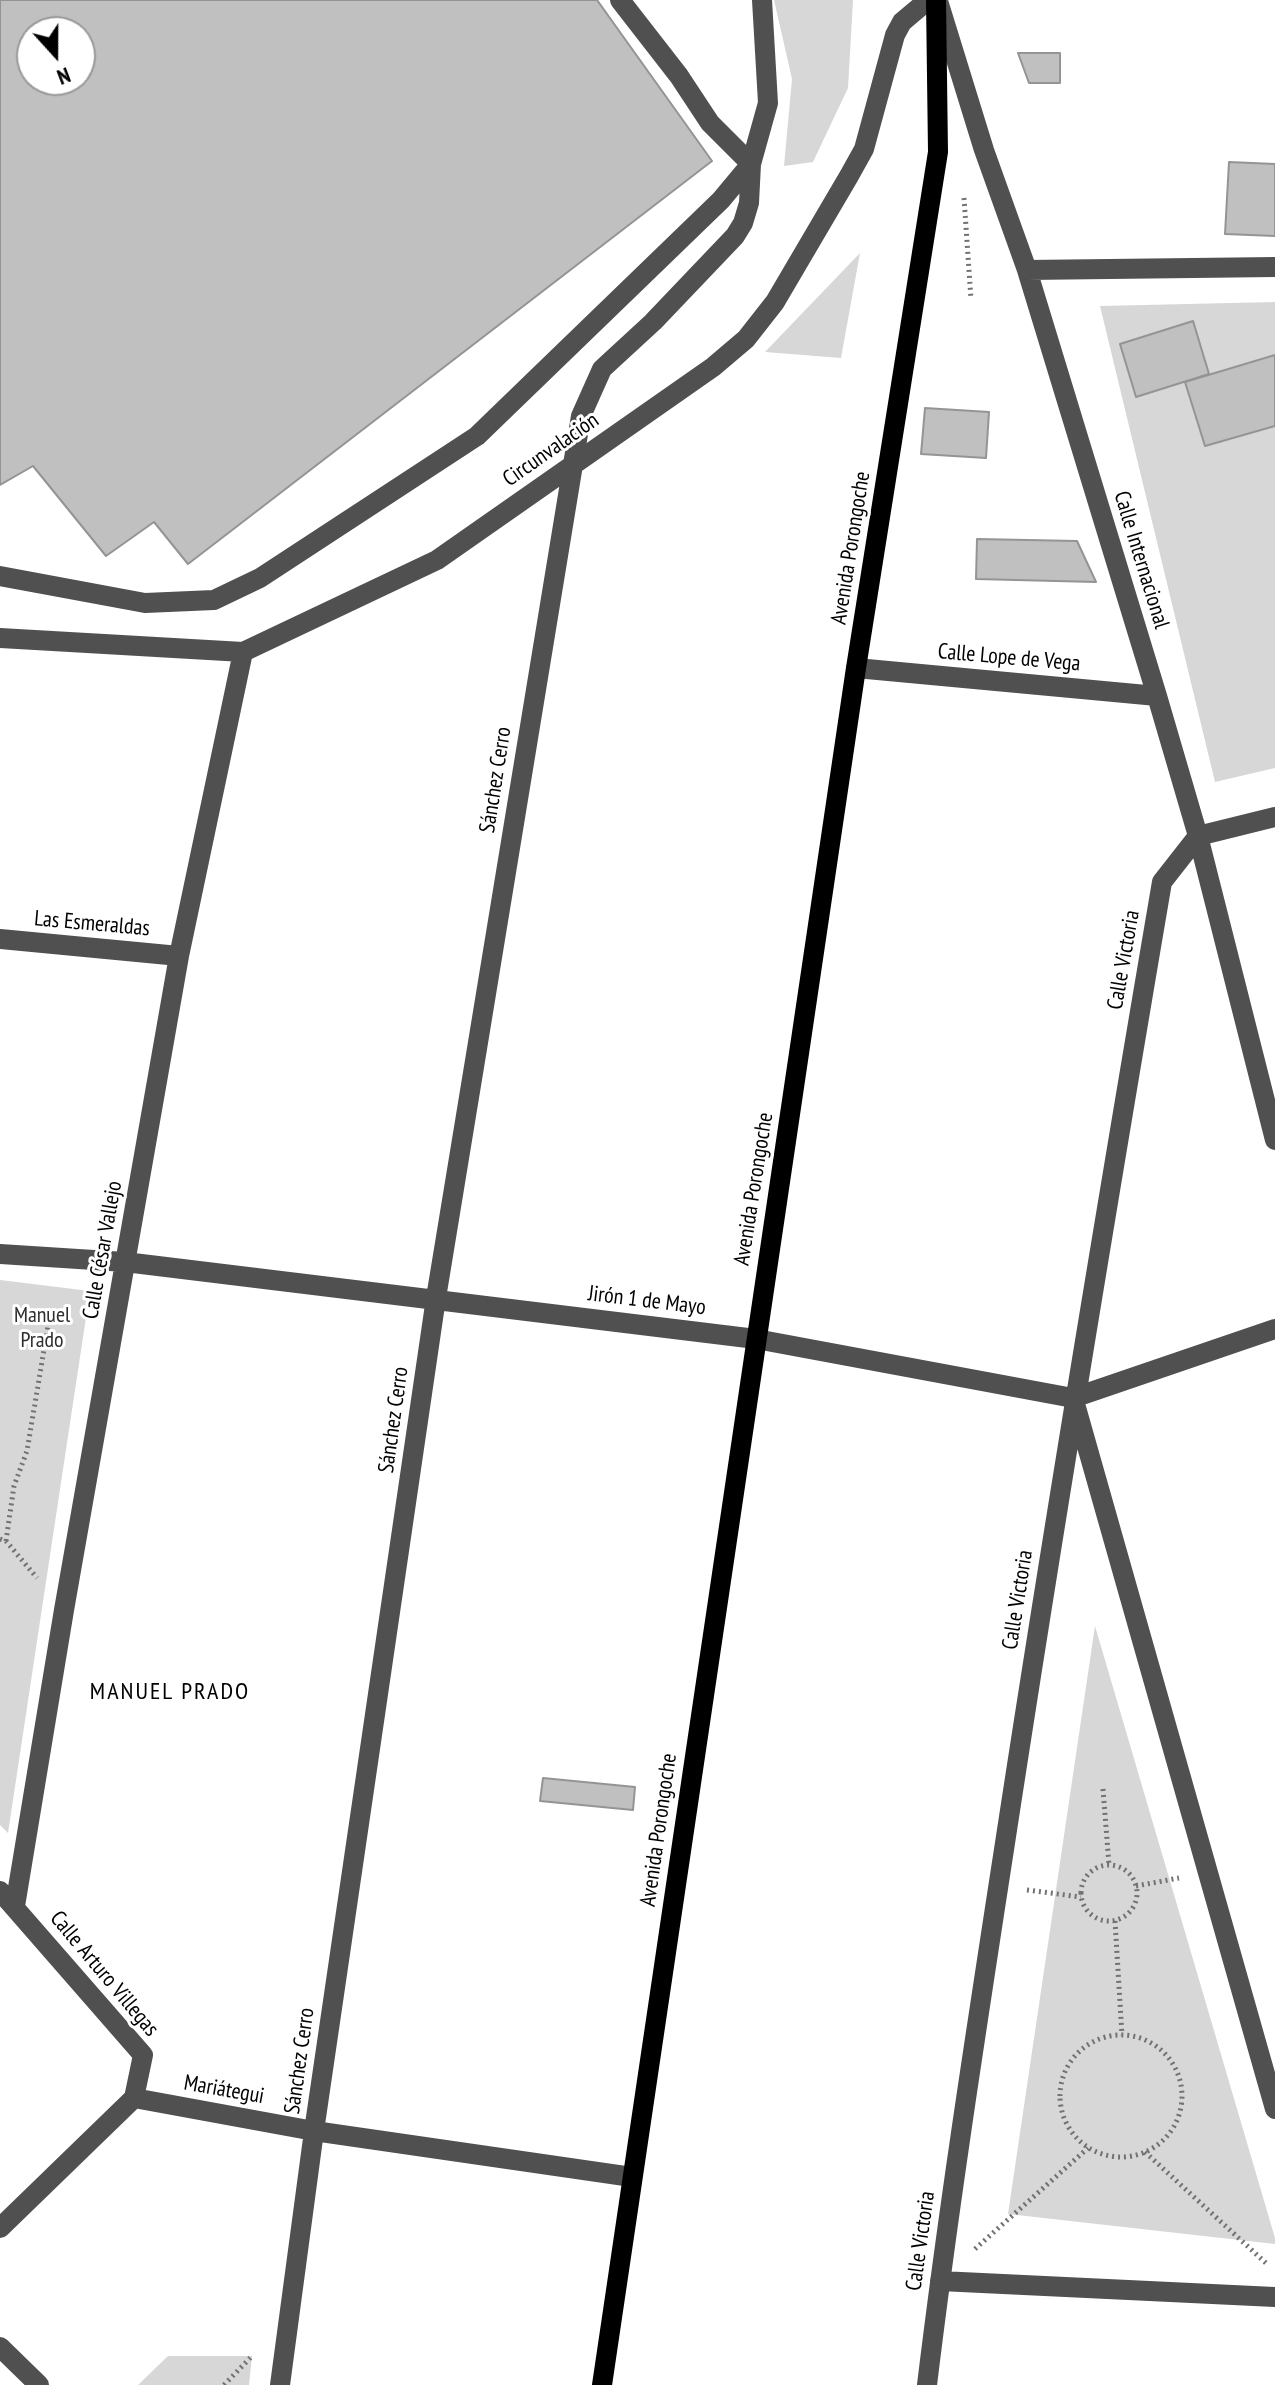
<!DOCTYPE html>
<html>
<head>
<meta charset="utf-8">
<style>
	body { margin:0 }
	#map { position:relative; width:1275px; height:2385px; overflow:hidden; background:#fff; font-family:"PT Sans Narrow",sans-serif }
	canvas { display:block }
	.north { position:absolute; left:16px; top:16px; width:80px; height:80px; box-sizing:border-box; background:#fff; border:2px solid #999; border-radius:50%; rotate:159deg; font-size:22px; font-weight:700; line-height:32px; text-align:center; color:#000 }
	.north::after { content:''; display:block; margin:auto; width:28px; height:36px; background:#000; clip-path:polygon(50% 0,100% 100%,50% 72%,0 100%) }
</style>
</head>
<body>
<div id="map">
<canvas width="1275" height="2385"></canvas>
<div class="north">N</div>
</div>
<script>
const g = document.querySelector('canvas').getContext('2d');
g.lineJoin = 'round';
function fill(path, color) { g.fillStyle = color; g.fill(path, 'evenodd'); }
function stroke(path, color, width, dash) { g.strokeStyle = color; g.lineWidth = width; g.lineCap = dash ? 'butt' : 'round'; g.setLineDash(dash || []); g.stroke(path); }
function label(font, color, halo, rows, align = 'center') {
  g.font = font + ' "PT Sans Narrow",sans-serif'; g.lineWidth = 6; g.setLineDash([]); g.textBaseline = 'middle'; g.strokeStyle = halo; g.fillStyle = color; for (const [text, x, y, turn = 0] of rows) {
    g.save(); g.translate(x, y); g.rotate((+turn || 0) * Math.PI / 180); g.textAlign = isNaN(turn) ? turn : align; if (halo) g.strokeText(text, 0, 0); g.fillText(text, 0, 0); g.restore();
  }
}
const green = new Path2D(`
	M 774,0 L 853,0 L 848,88 L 813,162 L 784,166 L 792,79 Z
	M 860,253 L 841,358 L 765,352 Z
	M 1275,302 L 1275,768 L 1215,782 L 1100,306 Z
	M 0,1280 L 90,1291 L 8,1833 L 0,1825 Z
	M 1095,1626 L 1275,2238 L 1275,2244 L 1008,2214 Z
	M 168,2356 L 252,2356 L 249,2385 L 138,2385 Z`);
const building = new Path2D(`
	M 0,0 L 597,0 L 712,161 L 188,564 L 154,522 L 106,556 L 33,466 L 0,485 ZM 32,32 L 80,32 L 80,80 L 32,80 Z
	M 1018,53 L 1060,53 L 1060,83 L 1029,83 Z
	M 1229,162 L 1275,164 L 1275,236 L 1225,234 Z
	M 1193,321 L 1209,374 L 1136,397 L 1120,344 Z
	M 1275,355 L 1275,426 L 1205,446 L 1185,382 Z
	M 925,408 L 989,412 L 986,458 L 921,454 Z
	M 977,539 L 1077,541 L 1096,582 L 976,579 Z
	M 543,1778 L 635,1787 L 633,1810 L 540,1801 Z`);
const path = new Path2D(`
	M 964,198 L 971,299
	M 0,1539 L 6,1541 L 37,1578
	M 6,1541 L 14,1486 L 27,1451 L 48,1326
	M 1103,1789 L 1109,1865
	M1081 1893a28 28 0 1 1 56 0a28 28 0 1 1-56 0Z
	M 1136,1886 L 1179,1878
	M 1027,1890 L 1081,1897
	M 1115,1921 L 1122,2035
	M1060 2096a61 61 0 1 1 122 0a61 61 0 1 1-122 0Z
	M 1145,2152 L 1268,2265
	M 975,2249 L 1088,2148
	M 224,2385 L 252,2356`);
const minor = new Path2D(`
	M 620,0 L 679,76 L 710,123 L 751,164
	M 938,1 L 984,150 L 1027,270 L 1157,696 L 1198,836 L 1275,1140
	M 1027,270 L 1275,267
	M 0,576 L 145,603 L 214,600 L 260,578 L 477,436 L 721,200 L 751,164
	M 0,638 L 243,652 L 437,560 L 713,367 L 746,339 L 775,302 L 849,176 L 864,149 L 895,35 L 902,22 L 928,0
	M 856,668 L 1157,696
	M 0,939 L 179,956
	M 0,1254 L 125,1262 L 756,1339 L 1073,1398 L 1275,1329
	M 1075,1404 L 1275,2109
	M 0,1891 L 143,2055 L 134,2098
	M 15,1906 L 64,1610 L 179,956 L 243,652
	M 134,2098 L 314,2131 L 632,2177
	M 0,2228 L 134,2098
	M 940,2281 L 1275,2297
	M 0,2347 L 39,2385
	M 280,2385 L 314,2131 L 436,1298 L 581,416 L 602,369 L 653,322 L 735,236 L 743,223 L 749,203 L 751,164 L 768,103 L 762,0
	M 927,2385 C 950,2195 980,2006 1009,1817 C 1057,1505 1109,1193 1162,882 L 1198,836 L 1275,817`);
const major = new Path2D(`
	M 602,2385 L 856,668 L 938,152 L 936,0`);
const streetNames = [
	["Circunvalación",551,450,-35],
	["Avenida Porongoche",851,548,-81],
	["Calle Internacional",1141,560,73],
	["Calle Lope de Vega",1009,658,5],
	["Sánchez Cerro",496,780,-81],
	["Las Esmeraldas",92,924,5],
	["Calle Victoria",1124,960,-80],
	["Avenida Porongoche",754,1189,-81],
	["Calle César Vallejo",103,1250,-80],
	["Jirón 1 de Mayo",647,1301,7],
	["Sánchez Cerro",394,1420,-82],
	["Calle Victoria",1018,1600,-81],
	["Avenida Porongoche",659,1830,-82],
	["Calle Arturo Villegas",104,1974,50],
	["Sánchez Cerro",300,2061,-82],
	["Mariátegui",224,2090,10],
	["Calle Victoria",921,2241,-82]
];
const parkNames = [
	["Manuel",42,1316],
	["Prado",42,1341]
];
const neighbourhoodNames = [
	["MANUEL PRADO",170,1692]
];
fill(green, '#d7d7d7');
fill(building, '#c0c0c0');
stroke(building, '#949494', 2);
stroke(path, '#727272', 5, [2, 4]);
stroke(minor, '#505050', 20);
stroke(major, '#000', 20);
label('22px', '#000', '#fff', streetNames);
label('22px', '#2e2e2e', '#fff', parkNames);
g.letterSpacing = '2px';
label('24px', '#000', '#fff', neighbourhoodNames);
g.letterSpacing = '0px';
</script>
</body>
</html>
